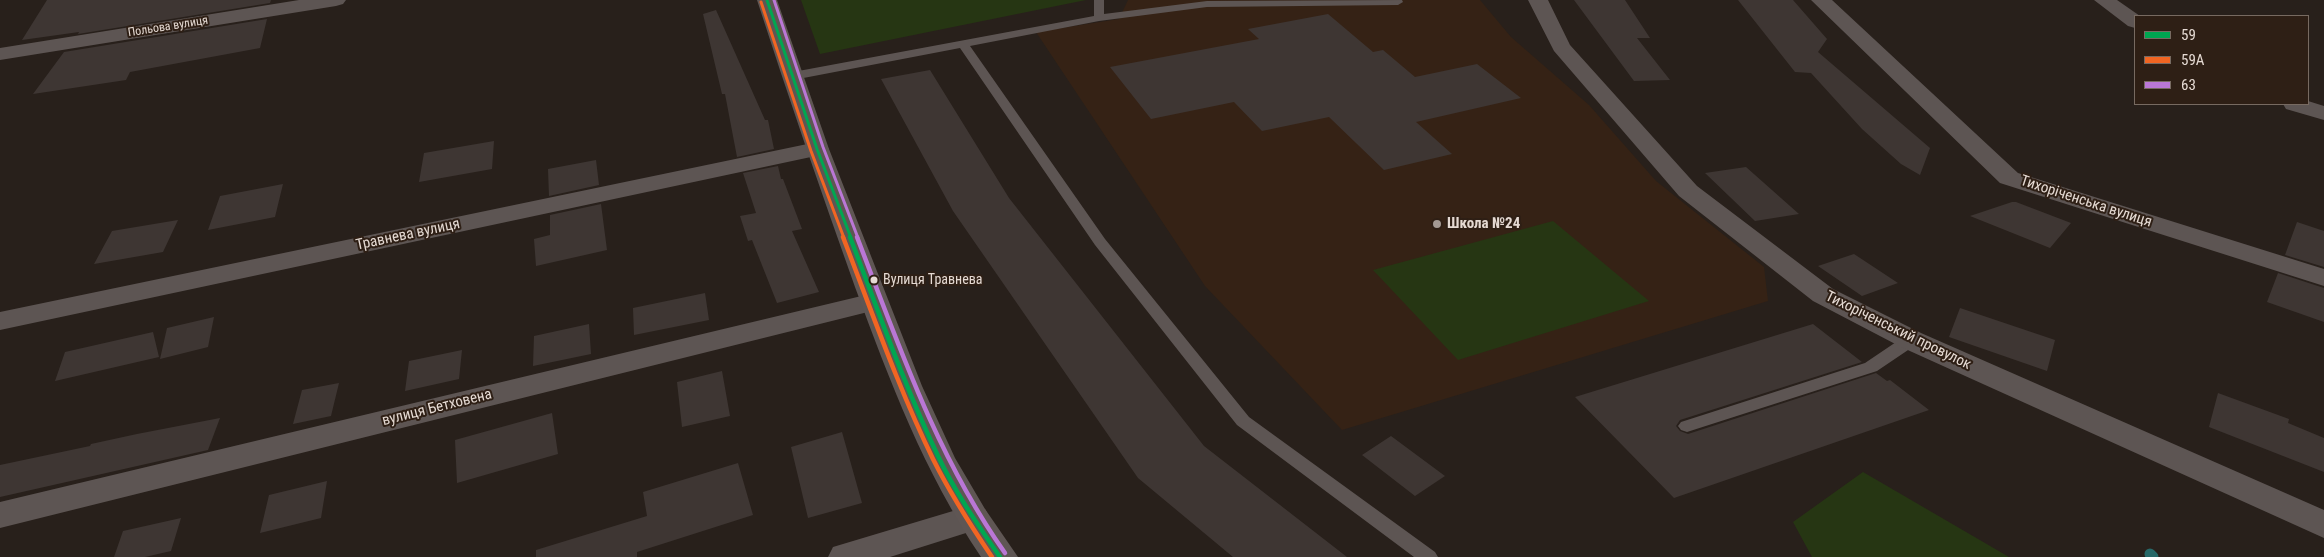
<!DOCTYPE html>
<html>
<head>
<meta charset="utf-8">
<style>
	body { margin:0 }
	#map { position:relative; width:2324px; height:557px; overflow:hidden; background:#28201b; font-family:"Roboto Condensed",sans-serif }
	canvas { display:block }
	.legend { position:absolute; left:2134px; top:15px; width:175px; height:90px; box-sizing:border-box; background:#2e1f15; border:1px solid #776a61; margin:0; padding:6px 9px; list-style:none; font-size:15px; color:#e5dad3 }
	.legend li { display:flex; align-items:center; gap:10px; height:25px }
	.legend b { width:25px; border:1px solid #776a61 }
</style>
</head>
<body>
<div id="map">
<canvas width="2324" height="557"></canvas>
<ul class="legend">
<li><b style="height:6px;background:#00a651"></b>59</li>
<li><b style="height:6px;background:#f26522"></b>59А</li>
<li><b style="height:6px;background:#ba77d6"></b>63</li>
</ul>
</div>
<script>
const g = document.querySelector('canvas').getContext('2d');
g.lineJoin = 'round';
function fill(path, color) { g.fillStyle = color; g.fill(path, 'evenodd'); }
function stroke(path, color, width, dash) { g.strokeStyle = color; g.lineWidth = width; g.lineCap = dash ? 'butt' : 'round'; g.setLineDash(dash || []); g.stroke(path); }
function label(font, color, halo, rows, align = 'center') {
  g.font = font + ' "Roboto Condensed",sans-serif'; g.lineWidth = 4; g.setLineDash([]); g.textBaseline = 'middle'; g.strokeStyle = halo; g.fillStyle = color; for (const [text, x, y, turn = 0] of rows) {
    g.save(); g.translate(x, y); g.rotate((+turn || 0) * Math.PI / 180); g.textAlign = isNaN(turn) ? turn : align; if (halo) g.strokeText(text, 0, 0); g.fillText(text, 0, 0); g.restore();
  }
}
const built = new Path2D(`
	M 1128,0 L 1480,0 L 1511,37 L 1589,105 L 1656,181 L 1764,267 L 1768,301 L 1342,430 L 1205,286 L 1036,32 L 1119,19 Z`);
const green = new Path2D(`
	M 801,0 L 1086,0 L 820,54 Z
	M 1553,221 L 1649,301 L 1458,360 L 1373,270 Z
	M 1863,472 L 2009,557 L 1812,557 L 1793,522 Z`);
const stream = new Path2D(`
	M 2150,554 L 2153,557`);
const building = new Path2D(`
	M 47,0 L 271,0 L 270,3 L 78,34 L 79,32 L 22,40 Z
	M 1574,0 L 1625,0 L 1650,38 L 1637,38 L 1670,80 L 1634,81 Z
	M 1738,0 L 1793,0 L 1827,39 L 1818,52 L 1930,148 L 1920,175 L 1901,164 L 1862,129 L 1811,73 L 1795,72 Z
	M 716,10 L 765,120 L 768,120 L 774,149 L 737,157 L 725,94 L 722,94 L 703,14 Z
	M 1328,14 L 1373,52 L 1383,50 L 1415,77 L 1477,64 L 1521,98 L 1416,122 L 1452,154 L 1384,170 L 1329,117 L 1262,131 L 1234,102 L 1151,119 L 1110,67 L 1259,39 L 1248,29 Z
	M 267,19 L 260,48 L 130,72 L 126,80 L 33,94 L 64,52 Z
	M 930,70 L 1009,198 L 1204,446 L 1347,557 L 1233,557 L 1138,478 L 953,211 L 881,79 Z
	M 494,141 L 492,169 L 419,182 L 424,153 Z
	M 596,160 L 599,185 L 549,196 L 548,169 Z
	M 778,166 L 781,179 L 783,179 L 802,229 L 792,231 L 819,292 L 777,303 L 752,240 L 748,241 L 740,216 L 756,213 L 743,173 Z
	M 1746,167 L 1799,214 L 1755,221 L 1705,173 Z
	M 283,184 L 275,217 L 208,230 L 220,196 Z
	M 2012,202 L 2016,202 L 2071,223 L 2050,248 L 1970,216 Z
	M 601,204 L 607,250 L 536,266 L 534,239 L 550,235 L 550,215 Z
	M 178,220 L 163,252 L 94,264 L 112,231 Z
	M 2297,222 L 2324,231 L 2324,267 L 2285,255 Z
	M 1854,254 L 1898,283 L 1862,296 L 1818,266 Z
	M 2278,273 L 2324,288 L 2324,322 L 2267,302 Z
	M 705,293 L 709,320 L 634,335 L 633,308 Z
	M 1960,308 L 2055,340 L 2047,371 L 1949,337 Z
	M 214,317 L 208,347 L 160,359 L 167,328 Z
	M 589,324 L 591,354 L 533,366 L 534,336 Z
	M 1813,324 L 1862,362 L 1680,420 L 1676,426 L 1680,431 L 1688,434 L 1876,373 L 1887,381 L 1890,380 L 1929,410 L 1674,498 L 1575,397 Z
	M 153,332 L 159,357 L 55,381 L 65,352 Z
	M 462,350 L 459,379 L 405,391 L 409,361 Z
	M 722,371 L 730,416 L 682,427 L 677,382 Z
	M 339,383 L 331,416 L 293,424 L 302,390 Z
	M 2218,393 L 2289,419 L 2288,423 L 2324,438 L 2324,472 L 2209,427 Z
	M 552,413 L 558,454 L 457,483 L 455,440 Z
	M 220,418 L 208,450 L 0,497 L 0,465 L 90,446 L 91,444 L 137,434 Z
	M 842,432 L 862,503 L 808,518 L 791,447 Z
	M 1391,436 L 1445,476 L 1415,496 L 1362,455 Z
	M 738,463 L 753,515 L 637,552 L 637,557 L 536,557 L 536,550 L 647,516 L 643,492 Z
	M 327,481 L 321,518 L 260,533 L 269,495 Z
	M 181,518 L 171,551 L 145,557 L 114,557 L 123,531 Z`);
const lane = new Path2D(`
	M 1094,0 L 1104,0 L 1104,14 L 1207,1 L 1402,0 L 1403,2 L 1398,5 L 1207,7 L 1099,21 L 970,46 L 1105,239 L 1249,417 L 1435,552 L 1438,557 L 1414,557 L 1237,425 L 1095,245 L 960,48 L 793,80 L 787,76 L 793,72 L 1094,16 Z
	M 1911,335 L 1917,336 L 1919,340 L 1917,344 L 1877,371 L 1687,432 L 1681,430 L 1678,426 L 1681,422 L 1865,363 L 1905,336 Z`);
const street = new Path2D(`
	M 299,0 L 346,0 L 343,4 L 336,6 L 0,60 L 0,48 Z
	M 1528,0 L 1548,0 L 1570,45 L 1697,186 L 1833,289 L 1921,333 L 2324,510 L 2324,538 L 1901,347 L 1813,301 L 1679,196 L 1554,51 Z
	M 1811,0 L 1832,0 L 2018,173 L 2324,269 L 2324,286 L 2000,183 Z
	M 2094,0 L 2117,0 L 2140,16 L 2135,16 L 2135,28 L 2128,26 Z
	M 2308,101 L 2324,106 L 2324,120 L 2286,109 L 2283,104 L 2308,104 Z
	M 817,142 L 825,144 L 829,149 L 825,154 L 0,330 L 0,312 Z
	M 874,293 L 884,296 L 888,302 L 884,308 L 0,528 L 0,502 Z
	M 973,505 L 985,509 L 990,518 L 985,527 L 890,557 L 828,557 L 833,547 Z`);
const secondary = new Path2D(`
	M 757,0 L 777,0 L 829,149 L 922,386 L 955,458 L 985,509 L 1018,557 L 981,557 C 923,470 891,384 855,287 C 821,192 788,96 757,0 Z`);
const bus1Far1 = new Path2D(`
	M 767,0 L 817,149 L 851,238`);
const bus1 = new Path2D(`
	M 850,237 C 878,310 904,385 938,456 C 955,492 978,525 1000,557`);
const bus2Far1 = new Path2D(`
	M 761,2 L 811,151 L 844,238`);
const bus2 = new Path2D(`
	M 843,237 C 872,312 898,387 933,459 C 950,493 971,526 992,557`);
const bus3Far1 = new Path2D(`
	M 774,0 L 823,147 L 858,238`);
const bus3 = new Path2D(`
	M 857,237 C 899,346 937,457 1005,553`);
const markers = [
	[1437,224,5,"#a39993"],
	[874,280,4.5,"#e5dad3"]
];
const farStreetnames = [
	["Польова вулиця",168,27,-9]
];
const busNames = [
	["Вулиця Травнева",883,280]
];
const streetNames = [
	["Тихоріченська вулиця",2086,202,18],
	["Травнева вулиця",408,235,-12],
	["Тихоріченський провулок",1898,331,26],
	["вулиця Бетховена",437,408,-14]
];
const poiNames = [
	["Школа №24",1447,224]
];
fill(built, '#352215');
fill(green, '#263613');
stroke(stream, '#276868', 11);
fill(building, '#3e3633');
fill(lane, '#5d5553');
fill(street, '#5d5553');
fill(secondary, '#5f5654');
stroke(bus1Far1, '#00a651', 3);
stroke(bus1, '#00a651', 4.5);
stroke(bus2Far1, '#f26522', 3);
stroke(bus2, '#f26522', 4.5);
stroke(bus3Far1, '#ba77d6', 3);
stroke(bus3, '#ba77d6', 4.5);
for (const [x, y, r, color] of markers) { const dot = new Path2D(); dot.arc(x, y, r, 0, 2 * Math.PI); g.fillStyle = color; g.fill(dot); stroke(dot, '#2e1f15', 2); }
label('12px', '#e5dad3', '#2e1f15', farStreetnames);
label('14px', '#e5dad3', '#2e1f15', busNames, 'left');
label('15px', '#e5dad3', '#2e1f15', streetNames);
label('bold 15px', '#e5dad3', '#2e1f15', poiNames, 'left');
</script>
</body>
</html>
